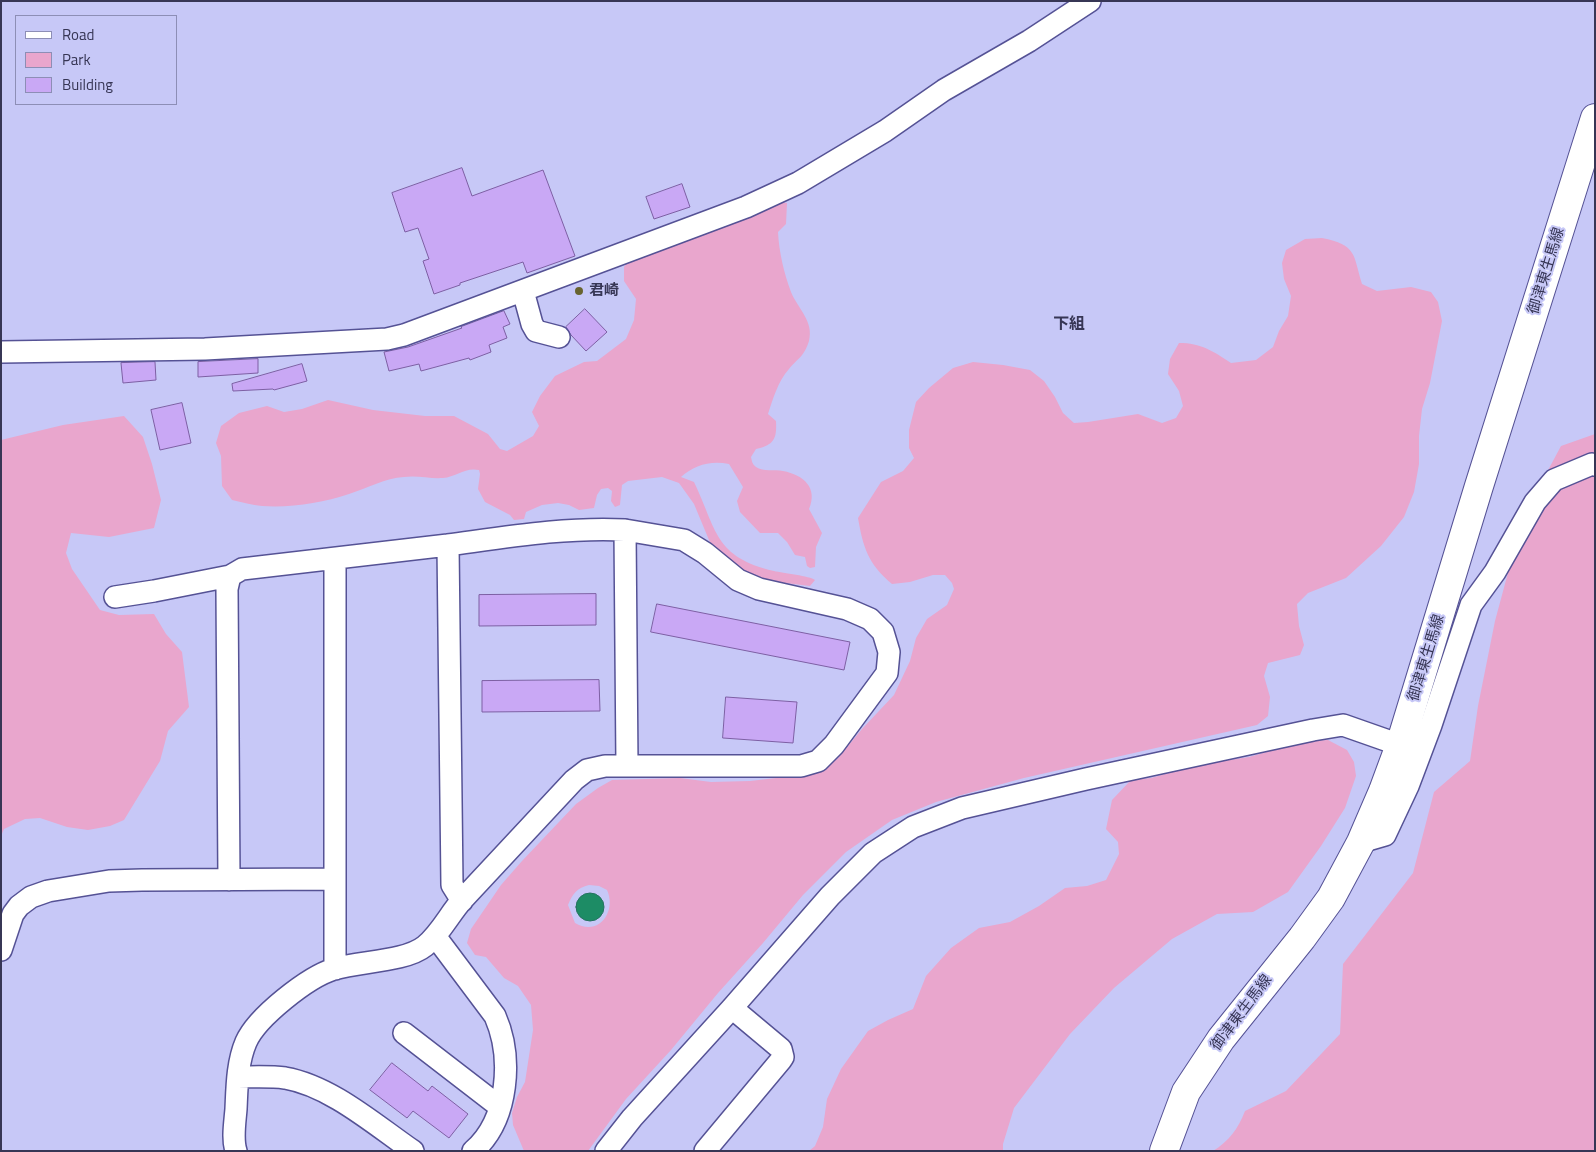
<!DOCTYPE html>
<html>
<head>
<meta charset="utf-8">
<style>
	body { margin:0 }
	#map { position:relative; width:1596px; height:1152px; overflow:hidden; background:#c7c8f7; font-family:"Titillium Web",sans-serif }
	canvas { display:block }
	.frame { position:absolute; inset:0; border:2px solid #373655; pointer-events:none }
	.legend { position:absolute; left:15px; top:15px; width:162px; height:90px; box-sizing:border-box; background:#c7c8f7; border:1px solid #8d8eb6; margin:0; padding:6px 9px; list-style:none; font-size:15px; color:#373655 }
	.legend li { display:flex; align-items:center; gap:10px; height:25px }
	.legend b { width:25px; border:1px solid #8d8eb6 }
</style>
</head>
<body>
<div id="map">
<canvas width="1596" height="1152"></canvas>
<div class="frame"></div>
<ul class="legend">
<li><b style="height:6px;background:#fff"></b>Road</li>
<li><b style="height:14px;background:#e9a6cd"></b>Park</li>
<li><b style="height:14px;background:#c9a8f5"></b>Building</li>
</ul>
</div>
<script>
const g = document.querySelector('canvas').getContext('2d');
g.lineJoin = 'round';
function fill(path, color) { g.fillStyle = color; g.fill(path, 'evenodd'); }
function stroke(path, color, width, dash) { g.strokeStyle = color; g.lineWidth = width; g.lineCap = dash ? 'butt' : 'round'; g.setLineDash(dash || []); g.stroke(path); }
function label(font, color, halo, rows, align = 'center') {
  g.font = font + ' "Titillium Web","Noto Sans JP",sans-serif'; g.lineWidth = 4; g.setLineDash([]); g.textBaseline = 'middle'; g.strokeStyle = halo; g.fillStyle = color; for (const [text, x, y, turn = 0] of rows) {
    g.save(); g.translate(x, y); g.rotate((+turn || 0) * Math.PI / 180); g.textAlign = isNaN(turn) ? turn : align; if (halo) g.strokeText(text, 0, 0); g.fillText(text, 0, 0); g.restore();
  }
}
const green = new Path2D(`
	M 780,202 L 787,203 L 786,224 L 778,232 C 779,252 784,273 791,292 C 798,309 814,321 809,341 C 804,357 798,358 789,369 C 778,381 773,399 768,414 L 776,421 C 777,439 774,445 756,449 L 751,457 C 752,461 752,464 756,467 C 763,472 775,469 783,471 C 804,475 818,488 809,509 L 822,533 L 816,547 L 815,567 L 810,568 L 807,566 L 805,557 L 795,555 L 787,542 L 778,533 L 760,533 L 740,512 L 737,501 L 743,487 L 729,464 C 711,460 694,465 681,477 L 694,482 C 717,530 714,557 774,571 C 783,573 810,576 815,580 L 810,586 L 777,582 L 755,576 L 717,555 L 709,540 L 694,504 L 679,483 L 662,477 L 628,481 L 622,485 L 620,505 L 615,507 L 611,501 L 612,491 L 608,488 L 601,489 L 597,495 L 594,508 L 579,510 L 569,505 L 558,503 L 542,505 L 526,512 L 524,519 L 514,520 L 510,515 L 485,502 L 478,489 L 480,474 L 479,470 C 465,467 456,477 443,478 C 430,479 417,475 404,477 C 385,478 368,488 349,494 C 322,503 291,508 262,506 C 252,505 242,502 232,500 L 222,486 L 221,456 L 216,443 L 221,426 L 239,413 L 267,406 L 284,412 L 302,409 L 328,400 L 373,410 L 425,416 L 454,416 L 488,434 L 500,449 L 507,451 L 533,436 L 539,426 L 532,412 L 540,396 L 555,376 L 584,362 L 597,361 L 626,339 L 634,320 L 636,299 L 624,281 L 624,267 L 631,257 L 702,236 L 731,222 Z
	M 1322,238 C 1357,245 1353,254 1362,284 L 1377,291 L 1411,287 L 1431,292 L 1438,302 L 1442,321 L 1430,383 L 1422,409 L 1419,436 L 1419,464 L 1414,492 L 1404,517 L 1381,546 L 1346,578 L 1308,593 L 1297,604 L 1299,626 L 1304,645 L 1300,655 L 1268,663 L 1264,676 L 1270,697 L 1268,716 L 1257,725 L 1024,778 L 936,802 L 892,820 L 846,852 L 803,895 L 763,943 L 718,993 L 671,1050 L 626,1099 L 588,1151 L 524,1151 L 513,1125 L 512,1113 L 517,1097 L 525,1082 L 533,1030 L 531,1005 L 518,986 L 504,978 L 486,957 L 475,955 L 467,943 L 471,929 L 501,885 L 522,861 L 576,804 L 598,788 L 612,780 L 680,778 L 711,782 L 750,781 L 811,774 L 824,769 L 838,758 L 862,729 L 894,695 L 910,661 L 916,638 L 927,619 L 947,605 L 954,589 L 952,583 L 945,575 L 933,575 L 910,582 L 892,584 C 868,564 863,547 858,518 L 881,482 L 903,471 L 914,458 L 909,448 L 909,430 L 916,402 L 929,388 L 953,368 L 973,362 L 1003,365 L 1030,370 L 1044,381 L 1055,397 L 1063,413 L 1074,423 L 1088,422 L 1138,414 L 1162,423 L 1176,418 L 1183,406 L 1179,391 L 1168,374 L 1170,359 L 1179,343 C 1201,343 1213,351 1231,363 L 1256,360 L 1273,347 L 1279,331 L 1288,316 L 1291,296 L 1284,279 L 1282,263 L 1286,250 L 1305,239 ZM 589,885 L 599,886 L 607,890 C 617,912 598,937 575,923 L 568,905 C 573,893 577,888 589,885 Z
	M 124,416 L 143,437 L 152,464 L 161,500 L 154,528 L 109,537 L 71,533 L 66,553 L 72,569 L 100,610 L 119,615 L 154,614 L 166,634 L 182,652 L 189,707 L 168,731 L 160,761 L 124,820 L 110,826 L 88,830 L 67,827 L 40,818 L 25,819 L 4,829 L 1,836 L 1,440 L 63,425 Z
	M 1595,434 L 1595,1151 L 1213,1151 C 1229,1141 1238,1129 1245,1111 L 1286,1091 L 1340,1034 L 1343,964 L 1413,873 L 1434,792 L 1470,761 L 1478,706 L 1495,621 L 1523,517 L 1561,446 Z
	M 1328,740 L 1347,750 L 1354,762 L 1356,776 L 1345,808 L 1321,846 L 1288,892 L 1253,912 L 1217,914 L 1172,939 L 1114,988 L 1070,1034 L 1014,1108 L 1003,1144 L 1003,1151 L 809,1151 L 815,1146 L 823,1127 L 827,1099 L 841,1069 L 868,1031 L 888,1020 L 913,1009 L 926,976 L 951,948 L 979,928 L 1010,922 L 1039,906 L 1065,888 L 1087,886 L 1106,880 L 1119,854 L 1118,842 L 1106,829 L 1112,800 L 1131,780 L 1151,778 L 1197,765 L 1249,757 L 1305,741 Z`);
const water = new Path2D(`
	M576 907a14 14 0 1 1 28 0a14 14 0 1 1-28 0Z`);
const building = new Path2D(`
	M 462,168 L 472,196 L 543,170 L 575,256 L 527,273 L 523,262 L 460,283 L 460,285 L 434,294 L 423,261 L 429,259 L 418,228 L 405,232 L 392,193 Z
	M 682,184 L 690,207 L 654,219 L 646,197 Z
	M 585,309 L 607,332 L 586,351 L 571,335 L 566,327 Z
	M 504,311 L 510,324 L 503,327 L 507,338 L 489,345 L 491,352 L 470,360 L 469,358 L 421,371 L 419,364 L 389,371 L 384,352 L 408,347 L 462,328 L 461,327 Z
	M 258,359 L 258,373 L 198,377 L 198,362 Z
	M 155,362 L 156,380 L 123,383 L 121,363 Z
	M 302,364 L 307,381 L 274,390 L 273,389 L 233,391 L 232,384 Z
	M 182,403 L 191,443 L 160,450 L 151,410 Z
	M 596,594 L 596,625 L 479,626 L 479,595 Z
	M 657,604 L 850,642 L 844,670 L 651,632 Z
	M 599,680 L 600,711 L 482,712 L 482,681 Z
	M 726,697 L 797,702 L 793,743 L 723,738 Z
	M 392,1063 L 428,1091 L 432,1086 L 468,1114 L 449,1138 L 413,1111 L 407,1118 L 370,1090 Z`);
const minor = new Path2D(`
	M 523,291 L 532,324 L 536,331 L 559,337
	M 1,352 L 205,349 L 387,339 L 404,335 L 746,207 L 798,183 L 885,131 L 944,90 L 1029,41 L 1090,1
	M 115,597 L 154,591 L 230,576
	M 1361,842 L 1385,835 L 1408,786 L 1431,725 L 1471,605 L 1495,572 L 1535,502 L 1554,480 L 1592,464 L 1595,465
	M 229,880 L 227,589 L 230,576 L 242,569 L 448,545
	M 462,901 L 452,885 L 448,545 C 507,537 565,527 625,530 L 627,766
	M 435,936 L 495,1016 C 513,1057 509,1120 473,1151
	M 1,950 L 13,914 L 19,906 L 31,897 L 48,891 L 109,881 L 142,880 L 334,879
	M 335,969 L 335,559
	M 404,1033 L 500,1107
	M 238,1077 C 254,1077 270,1076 285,1078 C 331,1086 375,1125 413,1151
	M 236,1151 C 232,1139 235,1122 236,1109 C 237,1088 237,1063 246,1042 C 257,1017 308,977 334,969 C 359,961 405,962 425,946 C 441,933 450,913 463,899 C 500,859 537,820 574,780 L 587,770 L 605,766 L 801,766 L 818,761 L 834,745 L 887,673 L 889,652 L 883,632 L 870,619 L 847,609 L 759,589 L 738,580 L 705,553 L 684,540 L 625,530
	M 606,1151 L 632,1118 L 732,1008 L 830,896 L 873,853 L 913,827 L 962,808 L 1086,779 L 1313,730 L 1343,725 L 1400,745
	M 705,1151 L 781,1060 L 783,1057 L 781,1049 L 732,1008`);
const secondary = new Path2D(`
	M 1164,1151 L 1186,1092 L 1221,1039 L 1302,938 L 1331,898 L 1361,842 L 1383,791 L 1400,745 L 1479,486 L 1595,118`);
const markers = [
	[579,291,5,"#68632f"]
];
const streetNames = [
	["御津東生馬線",1547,271,-73],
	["御津東生馬線",1427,658,-73],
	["御津東生馬線",1242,1013,-53]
];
const poiNames = [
	["君崎",589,291]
];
const neighbourhoodNames = [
	["下組",1069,325]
];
fill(green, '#e9a6cd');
fill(water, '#1d8c65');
stroke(water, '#257260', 1);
fill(building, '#c9a8f5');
stroke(building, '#7d5fa3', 1);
stroke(minor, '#555295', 24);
stroke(secondary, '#555295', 30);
stroke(minor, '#fff', 21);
stroke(secondary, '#fff', 28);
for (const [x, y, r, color] of markers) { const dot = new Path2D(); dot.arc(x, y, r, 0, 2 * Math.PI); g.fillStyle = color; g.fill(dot); stroke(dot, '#c7c8f7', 2); }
label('15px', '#373655', '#c7c8f7', streetNames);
label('bold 15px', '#373655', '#c7c8f7', poiNames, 'left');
label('bold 16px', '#373655', '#c7c8f7', neighbourhoodNames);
</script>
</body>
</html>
